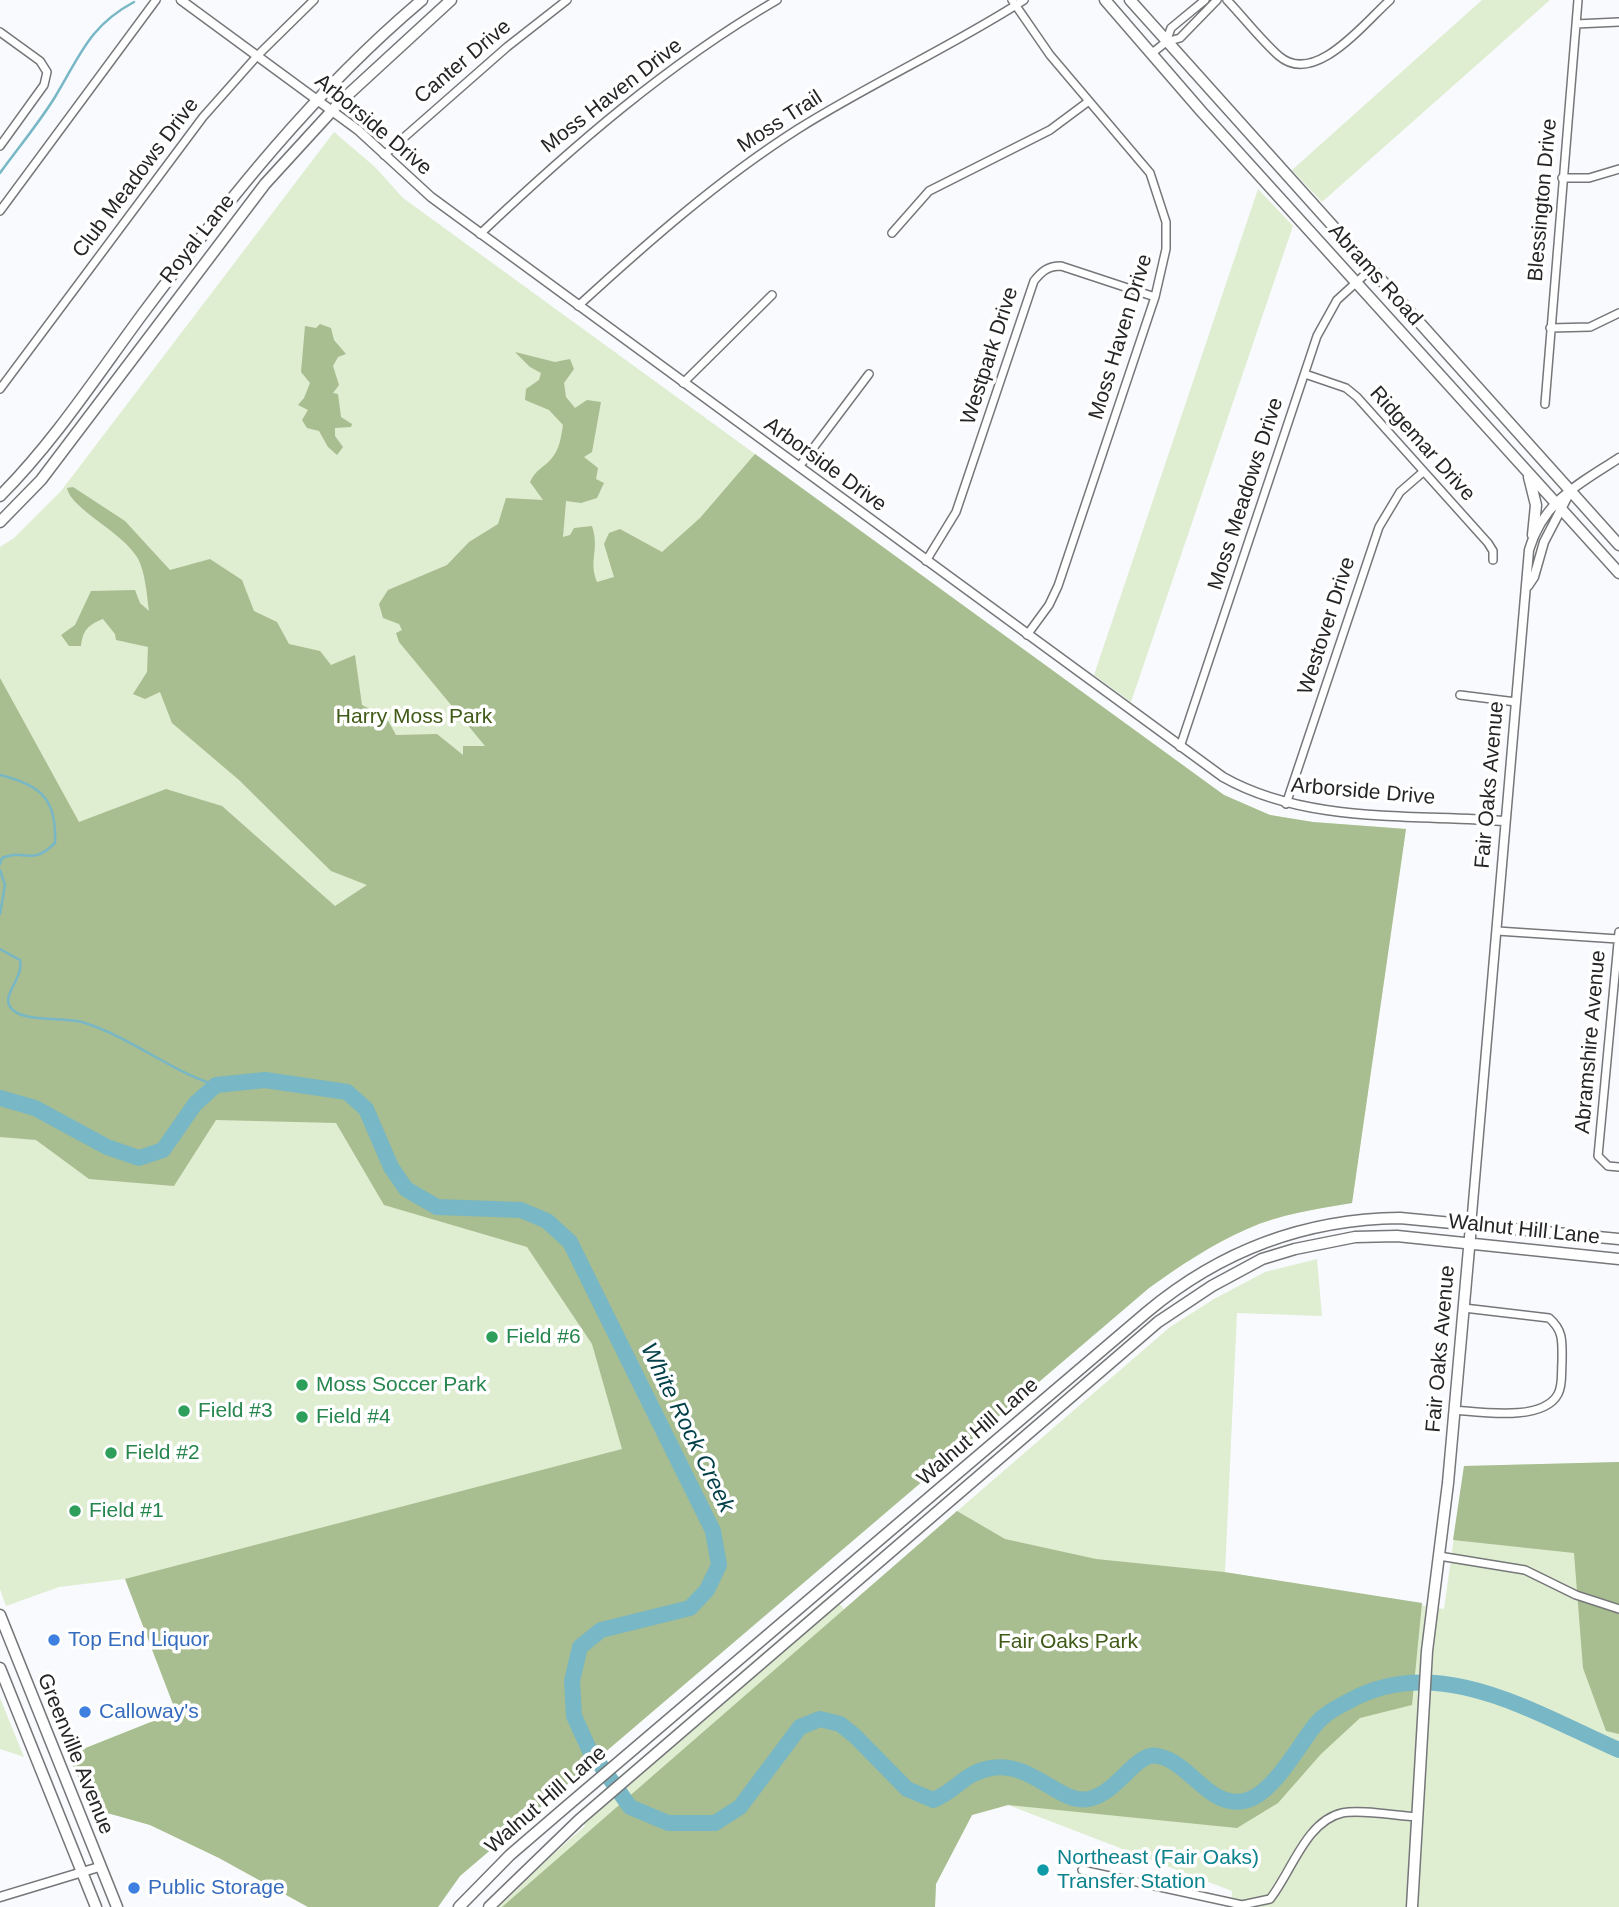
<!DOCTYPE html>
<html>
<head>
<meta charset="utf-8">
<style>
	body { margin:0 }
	canvas { display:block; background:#f8fafd }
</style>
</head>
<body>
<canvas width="1619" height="1907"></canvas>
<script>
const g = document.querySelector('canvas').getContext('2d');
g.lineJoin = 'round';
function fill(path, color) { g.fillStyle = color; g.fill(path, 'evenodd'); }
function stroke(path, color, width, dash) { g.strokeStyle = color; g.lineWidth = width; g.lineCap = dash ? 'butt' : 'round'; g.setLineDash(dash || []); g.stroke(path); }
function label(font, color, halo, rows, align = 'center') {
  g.font = font + ' Helvetica,sans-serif'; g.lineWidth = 7; g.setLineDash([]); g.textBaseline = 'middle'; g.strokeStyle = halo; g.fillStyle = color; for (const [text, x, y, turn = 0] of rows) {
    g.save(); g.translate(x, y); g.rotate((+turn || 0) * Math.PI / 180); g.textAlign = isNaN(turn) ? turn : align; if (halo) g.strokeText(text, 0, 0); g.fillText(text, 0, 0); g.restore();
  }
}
const green = new Path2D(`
	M 1482,0 L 1550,0 L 1322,202 L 1292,170 Z
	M 334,132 L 375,167 L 403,198 L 1224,795 L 1270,815 L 1313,822 L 1406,829 L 1352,1203 C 1316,1209 1280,1214 1247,1229 C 1212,1244 1180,1266 1149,1288 L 460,1876 L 438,1907 L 308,1907 L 219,1858 L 150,1825 L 93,1809 L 68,1755 L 176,1712 L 125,1579 L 59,1587 L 6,1606 L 0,1589 L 0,547 L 14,538 L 61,491 Z
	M 1258,189 L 1293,226 L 1131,702 L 1094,675 Z
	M 1317,1259 L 1322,1316 L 1237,1313 L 1225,1572 L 1444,1609 L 1464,1466 L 1619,1462 L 1619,1907 L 1231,1907 L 1232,1891 L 1008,1805 L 972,1815 L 936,1884 L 935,1907 L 494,1907 L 585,1826 L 577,1813 L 831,1594 L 844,1609 L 1170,1327 L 1214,1299 L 1265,1272 Z
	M 0,1698 L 24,1757 L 0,1749 Z`);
const forest = new Path2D(`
	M 320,324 L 331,328 L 334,340 L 346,354 L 338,357 L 333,366 L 339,385 L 333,393 L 338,394 L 341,417 L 352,424 L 351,427 L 335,428 L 335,436 L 343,447 L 337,455 L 328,447 L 319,431 L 307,428 L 302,420 L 308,410 L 298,405 L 304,398 L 310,383 L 301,372 L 305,326 L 316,328 Z
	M 515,352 L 555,362 L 570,359 L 574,369 L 564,383 L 566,397 L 575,408 L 587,400 L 601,402 L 592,452 L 584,457 L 598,468 L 596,479 L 604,483 L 597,498 L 581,503 L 566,501 L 563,537 L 570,535 L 574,528 L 592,526 C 600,551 588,560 597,582 L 614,577 L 604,544 L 609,533 L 620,529 L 662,552 L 700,518 L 755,454 L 1224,795 L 1270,815 L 1313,822 L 1406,829 L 1352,1203 C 1316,1209 1280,1214 1247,1229 C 1212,1244 1180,1266 1149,1288 L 460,1876 L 438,1907 L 308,1907 L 219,1858 L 150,1825 L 93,1809 L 68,1755 L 176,1712 L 125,1579 L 622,1449 L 592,1344 L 527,1247 L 384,1205 L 336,1123 L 216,1120 L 174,1186 L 89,1179 L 36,1140 L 0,1137 L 0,678 L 79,822 L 166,789 L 222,806 L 335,906 L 367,885 L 331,871 L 239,780 L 172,723 L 160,692 L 145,699 L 133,694 L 147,672 L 148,647 L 116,640 L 115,634 L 103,619 C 88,625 83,630 81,646 L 69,646 L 61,635 L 75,625 L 91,591 L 135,590 L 140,603 L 149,611 C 147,595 145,570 137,557 C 121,531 71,509 67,488 L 73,487 L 125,521 L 170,570 L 210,559 L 242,580 L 254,611 L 277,622 L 289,644 L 320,651 L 331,665 L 355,655 L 362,705 L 386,717 L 396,735 L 437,734 L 463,755 L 463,746 L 485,746 L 399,642 L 396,633 L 402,630 L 399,624 L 383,618 L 379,604 L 388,590 L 447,565 L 469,542 L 498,524 L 506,498 L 543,500 L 530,482 C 536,469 545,467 552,458 C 560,448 561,437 563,425 L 549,410 L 525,400 L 526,389 L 539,380 L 541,373 L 530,367 Z
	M 1619,1462 L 1619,1734 L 1606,1731 L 1583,1668 L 1574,1553 L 1453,1540 L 1464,1466 Z
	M 957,1511 L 1005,1539 L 1096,1559 L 1224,1572 L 1422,1603 L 1412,1705 L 1360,1718 L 1321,1754 L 1278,1803 L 1237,1828 L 1008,1805 L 972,1815 L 936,1884 L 935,1907 L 502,1907 Z`);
const stream = new Path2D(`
	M 0,173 C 18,148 39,123 55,97 C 80,56 89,26 134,2
	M 0,775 C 41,785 57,799 55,843 C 31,867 24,848 2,858 L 0,864
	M 0,870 L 5,885 L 0,914
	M 0,949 L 20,960 C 24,977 4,992 9,1005 C 17,1024 66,1016 85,1023 C 132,1038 172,1072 216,1085`);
const river = new Path2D(`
	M 0,1098 L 35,1108 L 107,1147 L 139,1158 L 163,1150 L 195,1104 L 216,1085 L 265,1080 L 347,1092 L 366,1109 L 391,1167 L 406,1189 L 437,1207 L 521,1210 L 547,1221 L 570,1242 L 713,1531 L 719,1565 L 707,1590 L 690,1608 L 601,1630 L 580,1647 L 572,1681 L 574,1716 L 589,1749 L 630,1807 L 668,1823 L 715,1823 L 740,1807 L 800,1727 L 820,1719 L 840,1724 L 855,1736 L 907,1789 L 933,1800 C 958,1790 963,1773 991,1768 C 1033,1761 1059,1805 1089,1799 C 1118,1793 1136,1751 1158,1756 C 1190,1762 1208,1808 1244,1801 C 1271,1796 1297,1749 1312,1729 C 1322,1715 1334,1709 1349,1701 C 1439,1651 1536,1714 1619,1750`);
const minor = new Path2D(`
	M 1012,0 L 1050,55 L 1150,173 L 1166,222 L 1166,249 L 1155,297 L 1058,586 L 1049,605 L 1027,635
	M 1227,0 C 1244,18 1261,40 1279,56 C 1315,87 1365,22 1390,0
	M 1576,24 L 1619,22
	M 0,32 L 40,61 L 47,72 L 44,85 L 0,146
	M 1166,42 L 1180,38 L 1217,0
	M 1151,54 L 1166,42 L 1171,28 L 1205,0
	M 384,155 L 507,47 L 567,0
	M 1562,178 L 1589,178 L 1619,169
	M 0,211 L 156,0
	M 892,233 L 929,191 L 1050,130 L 1089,101
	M 480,234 C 572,147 667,64 777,0
	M 578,306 C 648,242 718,180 798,129 C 871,83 951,47 1024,0
	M 1550,328 L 1590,327 L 1619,313
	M 1305,374 L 1346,388 L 1357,397 L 1488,543 L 1493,551 L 1493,560
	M 683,383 L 772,295
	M 0,389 L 203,117 L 258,55 L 314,0
	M 1545,404 L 1578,0
	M 799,467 L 869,374
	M 926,561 L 956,512 L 1034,281 C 1042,271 1048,266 1061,266 L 1155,297
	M 1460,695 L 1516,702
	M 1180,747 L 1317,336 L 1337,300 L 1371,269
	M 1286,804 L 1379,527 L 1400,492 L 1423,472
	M 1497,931 L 1618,939
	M 1619,932 L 1598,1156 L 1608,1166 L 1619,1167
	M 1454,1410 C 1481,1412 1543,1422 1558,1394 C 1563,1385 1561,1373 1562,1362 C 1562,1342 1564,1331 1549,1318 L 1464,1308
	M 1439,1556 L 1525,1570 L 1576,1595 L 1619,1609
	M 1082,1870 L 1242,1905 L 1270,1899 C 1291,1873 1306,1821 1342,1813 C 1361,1809 1397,1816 1418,1817`);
const tertiary = new Path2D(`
	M 181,0 L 358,130 L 431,197 L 1223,777 C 1306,824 1412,814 1505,821
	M 1528,586 L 1534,577 L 1544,542 L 1571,490
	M 1471,1226 L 1529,550 C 1544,500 1578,485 1619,458
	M 0,1897 L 99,1867`);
const secondary = new Path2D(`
	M 1105,0 L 1201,111 L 1619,573
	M 1130,0 L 1619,545
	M 1529,477 L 1536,505 L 1533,535
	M 0,496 C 55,441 98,374 144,312 C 228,200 315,90 422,0
	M 0,522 L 41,480 L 265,184 L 340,102 L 451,0
	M 0,1615 L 117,1907
	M 0,1668 L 96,1907
	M 459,1907 L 510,1855 L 567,1806 L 1147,1312 C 1220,1251 1305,1219 1400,1218 L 1619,1239
	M 489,1907 L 579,1820 L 1158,1322 L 1212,1286 L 1262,1259 L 1295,1249 L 1355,1237 L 1397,1236 L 1619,1259
	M 1412,1907 L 1427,1651 L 1448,1483 L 1471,1226`);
const markers = [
	[492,1337,7,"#2e9e5b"],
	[302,1385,7,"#2e9e5b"],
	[184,1411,7,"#2e9e5b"],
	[302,1417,7,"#2e9e5b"],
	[111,1453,7,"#2e9e5b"],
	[75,1511,7,"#2e9e5b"],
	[54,1640,7,"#3f7fe0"],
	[85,1712,7,"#3f7fe0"],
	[1043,1870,7,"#0f9aa8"],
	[134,1888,7,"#3f7fe0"]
];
const streetNames = [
	["Canter Drive",463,62,-40],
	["Moss Haven Drive",612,96,-38],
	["Moss Trail",780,122,-33],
	["Arborside Drive",373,125,40],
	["Club Meadows Drive",136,178,-53],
	["Blessington Drive",1543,200,-85],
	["Royal Lane",198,239,-52],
	["Abrams Road",1375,275,48],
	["Moss Haven Drive",1121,337,-73],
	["Westpark Drive",990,356,-72],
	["Ridgemar Drive",1422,444,48],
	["Arborside Drive",825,465,36],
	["Moss Meadows Drive",1246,494,-72],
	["Westover Drive",1327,626,-72],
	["Fair Oaks Avenue",1490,785,-85],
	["Arborside Drive",1363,792,5],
	["Abramshire Avenue",1591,1042,-85],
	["Walnut Hill Lane",1524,1230,6],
	["Fair Oaks Avenue",1441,1349,-85],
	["Walnut Hill Lane",978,1432,-41],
	["Greenville Avenue",75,1754,68],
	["Walnut Hill Lane",546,1800,-41]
];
const parkNames = [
	["Harry Moss Park",414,717],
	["Fair Oaks Park",1068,1642]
];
const leisureNames = [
	["Field #6",506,1337],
	["Moss Soccer Park",316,1385],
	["Field #3",198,1411],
	["Field #4",316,1417],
	["Field #2",125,1453],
	["Field #1",89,1511]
];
const shopNames = [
	["Top End Liquor",68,1640],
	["Calloway's",99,1712],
	["Public Storage",148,1888]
];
const cultureNames = [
	["Northeast (Fair Oaks)",1057,1858],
	["Transfer Station",1057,1882]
];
const waterNames = [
	["White Rock Creek",687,1428,64]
];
fill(green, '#dfedd1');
fill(forest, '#a8bd90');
stroke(stream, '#78b7c5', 2.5);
stroke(river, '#78b7c5', 16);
stroke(minor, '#757779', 10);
stroke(tertiary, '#757779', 11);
stroke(secondary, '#757779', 13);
stroke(minor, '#fff', 7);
stroke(tertiary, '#fff', 8);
stroke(secondary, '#fff', 10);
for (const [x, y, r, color] of markers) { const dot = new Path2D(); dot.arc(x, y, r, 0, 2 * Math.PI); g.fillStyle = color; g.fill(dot); stroke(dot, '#fff', 2.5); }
label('21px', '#252526', '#fff', streetNames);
label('21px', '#405a18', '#fff', parkNames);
label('21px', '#27864d', '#fff', leisureNames, 'left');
label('21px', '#366cbe', '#fff', shopNames, 'left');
label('21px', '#0d838f', '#fff', cultureNames, 'left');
label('italic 23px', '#003e48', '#fff', waterNames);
</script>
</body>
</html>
